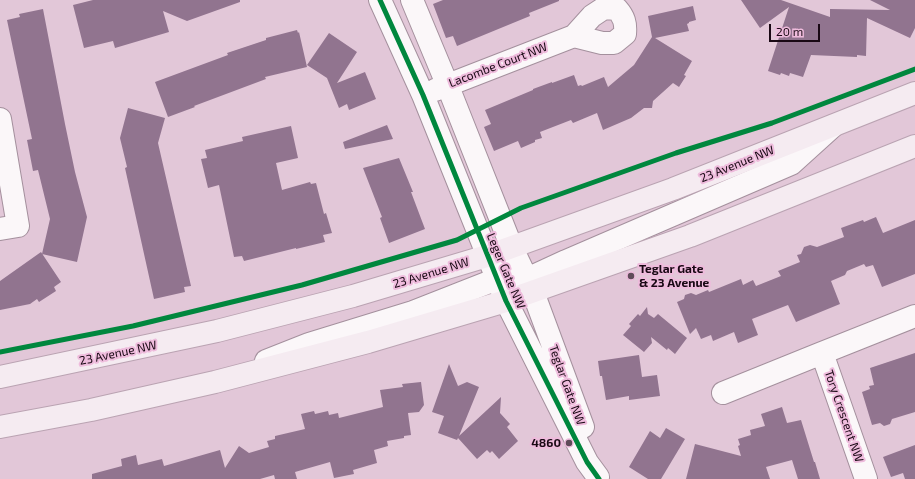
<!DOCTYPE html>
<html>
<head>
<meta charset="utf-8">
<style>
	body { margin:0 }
	#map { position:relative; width:915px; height:479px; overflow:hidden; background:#e2c7d8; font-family:"Exo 2",sans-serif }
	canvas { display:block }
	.scale { position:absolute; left:769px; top:24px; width:51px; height:18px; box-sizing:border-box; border:2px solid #190814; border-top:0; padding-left:5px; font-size:12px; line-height:14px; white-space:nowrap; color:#190814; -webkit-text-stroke:3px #eebbdc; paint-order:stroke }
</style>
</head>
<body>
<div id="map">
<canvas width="915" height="479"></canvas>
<div class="scale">20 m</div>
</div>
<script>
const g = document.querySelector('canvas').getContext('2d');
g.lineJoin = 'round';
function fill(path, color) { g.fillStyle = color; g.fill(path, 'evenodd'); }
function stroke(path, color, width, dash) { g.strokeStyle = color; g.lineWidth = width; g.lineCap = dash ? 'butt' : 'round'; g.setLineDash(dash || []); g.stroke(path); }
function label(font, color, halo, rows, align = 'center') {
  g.font = font + ' "Exo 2",sans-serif'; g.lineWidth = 4; g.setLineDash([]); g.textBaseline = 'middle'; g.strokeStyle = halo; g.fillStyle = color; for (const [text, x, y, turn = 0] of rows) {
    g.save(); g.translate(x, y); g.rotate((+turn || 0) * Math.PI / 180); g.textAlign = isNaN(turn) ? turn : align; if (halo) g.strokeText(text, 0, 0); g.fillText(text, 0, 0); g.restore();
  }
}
const building = new Path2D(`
	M 93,0 L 240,0 L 240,2 L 187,21 L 163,11 L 169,32 L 115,48 L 113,41 L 84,48 L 73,5 Z
	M 443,0 L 559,0 L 559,1 L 529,13 L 530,16 L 457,46 L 453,36 L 446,38 L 433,4 Z
	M 741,0 L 781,0 L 830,17 L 830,9 L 890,10 L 870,0 L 915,0 L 915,28 L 910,38 L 867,18 L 866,56 L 857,55 L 857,57 L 811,55 L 803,77 L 790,73 L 789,76 L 781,73 L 780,75 L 768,71 L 789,7 L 760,28 Z
	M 693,6 L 696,20 L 689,22 L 689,23 L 687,24 L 689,31 L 655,38 L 692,61 L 684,75 L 686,76 L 679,87 L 673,83 L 653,101 L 652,108 L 644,108 L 631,118 L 603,130 L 597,113 L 573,123 L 571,120 L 540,132 L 542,138 L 535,140 L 535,142 L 521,148 L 518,141 L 494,151 L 484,127 L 491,124 L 485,110 L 533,90 L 533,89 L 552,82 L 552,83 L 574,75 L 578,86 L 581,85 L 582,86 L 604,77 L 608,87 L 634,65 L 652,37 L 648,16 Z
	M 43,9 L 65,124 L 75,172 L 87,217 L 77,262 L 42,254 L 50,219 L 38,170 L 33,171 L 27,140 L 32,139 L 7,20 L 20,17 L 19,14 Z
	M 297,30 L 298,33 L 299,32 L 307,67 L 265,77 L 266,79 L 194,106 L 195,107 L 168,117 L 155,82 L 228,55 L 227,53 L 266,40 L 266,38 Z
	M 329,33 L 357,52 L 337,83 L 365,72 L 376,99 L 349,110 L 347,104 L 339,108 L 327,78 L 307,65 Z
	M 128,108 L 165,118 L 158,143 L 191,286 L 184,287 L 185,292 L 154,299 L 125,168 L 127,167 L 120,138 Z
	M 387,125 L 393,139 L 345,149 L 343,142 Z
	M 291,126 L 298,158 L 276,163 L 282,190 L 310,182 L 311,184 L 316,183 L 324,214 L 326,213 L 332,233 L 323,235 L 325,242 L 296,249 L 296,248 L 244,261 L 242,256 L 234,257 L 219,185 L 208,188 L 201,159 L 207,158 L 205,150 L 243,141 L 242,137 Z
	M 399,158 L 413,192 L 411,192 L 425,229 L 389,243 L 380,218 L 382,217 L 363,168 Z
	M 876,217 L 883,233 L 915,220 L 915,274 L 882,287 L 873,265 L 866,267 L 864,264 L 847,271 L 845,275 L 831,281 L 840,304 L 796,322 L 788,305 L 752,319 L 758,335 L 738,343 L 734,332 L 713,341 L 711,335 L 701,339 L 696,328 L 690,334 L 677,302 L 684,299 L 685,295 L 691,293 L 696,295 L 708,290 L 709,292 L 741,279 L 743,285 L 753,280 L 756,286 L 781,276 L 778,271 L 800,262 L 797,255 L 801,254 L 804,247 L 810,245 L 817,247 L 844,237 L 841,228 L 863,220 L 864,222 Z
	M 41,252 L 61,282 L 54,287 L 56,291 L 39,302 L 37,299 L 30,304 L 0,310 L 0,281 Z
	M 647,307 L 648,314 L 654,318 L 658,314 L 687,338 L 675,354 L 668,348 L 667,350 L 651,337 L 652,343 L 644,352 L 623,335 L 631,326 L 629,324 L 638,314 L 640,316 Z
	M 915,353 L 915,412 L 892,419 L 890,424 L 884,426 L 880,423 L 872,425 L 862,392 L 870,389 L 869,386 L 874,385 L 870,368 Z
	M 639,355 L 642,377 L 657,375 L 660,396 L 629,400 L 629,396 L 606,400 L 602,376 L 600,376 L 598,361 Z
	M 449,364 L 458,386 L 467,382 L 479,387 L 459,436 L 501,397 L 500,413 L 510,424 L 507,427 L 518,441 L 499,459 L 492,451 L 490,453 L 487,450 L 477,459 L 458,438 L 457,440 L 438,433 L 444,416 L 432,412 Z
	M 421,382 L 424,405 L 419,412 L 408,413 L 411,435 L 404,436 L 404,438 L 387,441 L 388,446 L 374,450 L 377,463 L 353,470 L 354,474 L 334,478 L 330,462 L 295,472 L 297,479 L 275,479 L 274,475 L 260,479 L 92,479 L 92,474 L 122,466 L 121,459 L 136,455 L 138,465 L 162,459 L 164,466 L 220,450 L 225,468 L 239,446 L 249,453 L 269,447 L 267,441 L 275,439 L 275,436 L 305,429 L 301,414 L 314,411 L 315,414 L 328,411 L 329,415 L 338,413 L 339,418 L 383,407 L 380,390 L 403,387 L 402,384 Z
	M 782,407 L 787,423 L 801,420 L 814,462 L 815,462 L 820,479 L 798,479 L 792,460 L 766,467 L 770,479 L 686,479 L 695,444 L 741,456 L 738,446 L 740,445 L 738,439 L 751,435 L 750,430 L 765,426 L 761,414 Z
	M 666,428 L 685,439 L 661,479 L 648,479 L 629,467 L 650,431 L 660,438 Z
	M 915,445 L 915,479 L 905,479 L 903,473 L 891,477 L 883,457 Z`);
const minor = new Path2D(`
	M 380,0 L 423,95 L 506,301 L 587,462 L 598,477
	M 412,0 L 447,84 L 512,248 L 533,292 L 583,427
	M 435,90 L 574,36 L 602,43 L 614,43 L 625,34 C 626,23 624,17 617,9 L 604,8 L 592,16 L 574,36
	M 0,119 L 18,226 L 0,229
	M 515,288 L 527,279 L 566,261 L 791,164 L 833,126
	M 266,361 L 309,344 L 413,312 L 497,279 L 505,267
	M 723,393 L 822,353
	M 866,479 L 822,353 L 915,316`);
const major = new Path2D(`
	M 0,377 L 217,331 L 353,296 L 487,256 L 673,189 L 915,93
	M 0,427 L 91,410 L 215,382 L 368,342 L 506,301 L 690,236 L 915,146`);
const cycleway = new Path2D(`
	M 380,0 L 423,95 L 506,301 L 587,462 L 599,479
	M 0,352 L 133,326 L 302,285 L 457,240 L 521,208 L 676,153 L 772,123 L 915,69`);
const markers = [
	[631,276,4,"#5f4b59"],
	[569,443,4,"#5f4b59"]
];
const streetNames = [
	["Lacombe Court NW",498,65,-21],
	["23 Avenue NW",737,164,-22],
	["Leger Gate NW",506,271,67],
	["23 Avenue NW",431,273,-17],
	["23 Avenue NW",118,353,-12],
	["Teglar Gate NW",567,385,70],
	["Tory Crescent NW",844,416,71]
];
const poiNames = [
	["Teglar Gate",639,269],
	["& 23 Avenue",639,283],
	["4860",561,443,"right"]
];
fill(building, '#91748f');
stroke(minor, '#a4909d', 24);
stroke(major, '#baa3b2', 24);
stroke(minor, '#fbf7f9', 22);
stroke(major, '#f5ebf1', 22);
stroke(cycleway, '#00873e', 5);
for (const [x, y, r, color] of markers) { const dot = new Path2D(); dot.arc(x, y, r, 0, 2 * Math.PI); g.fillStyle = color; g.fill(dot); stroke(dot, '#eebbdc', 1.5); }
label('12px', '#190814', '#eebbdc', streetNames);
label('bold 12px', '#190814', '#eebbdc', poiNames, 'left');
</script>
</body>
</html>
